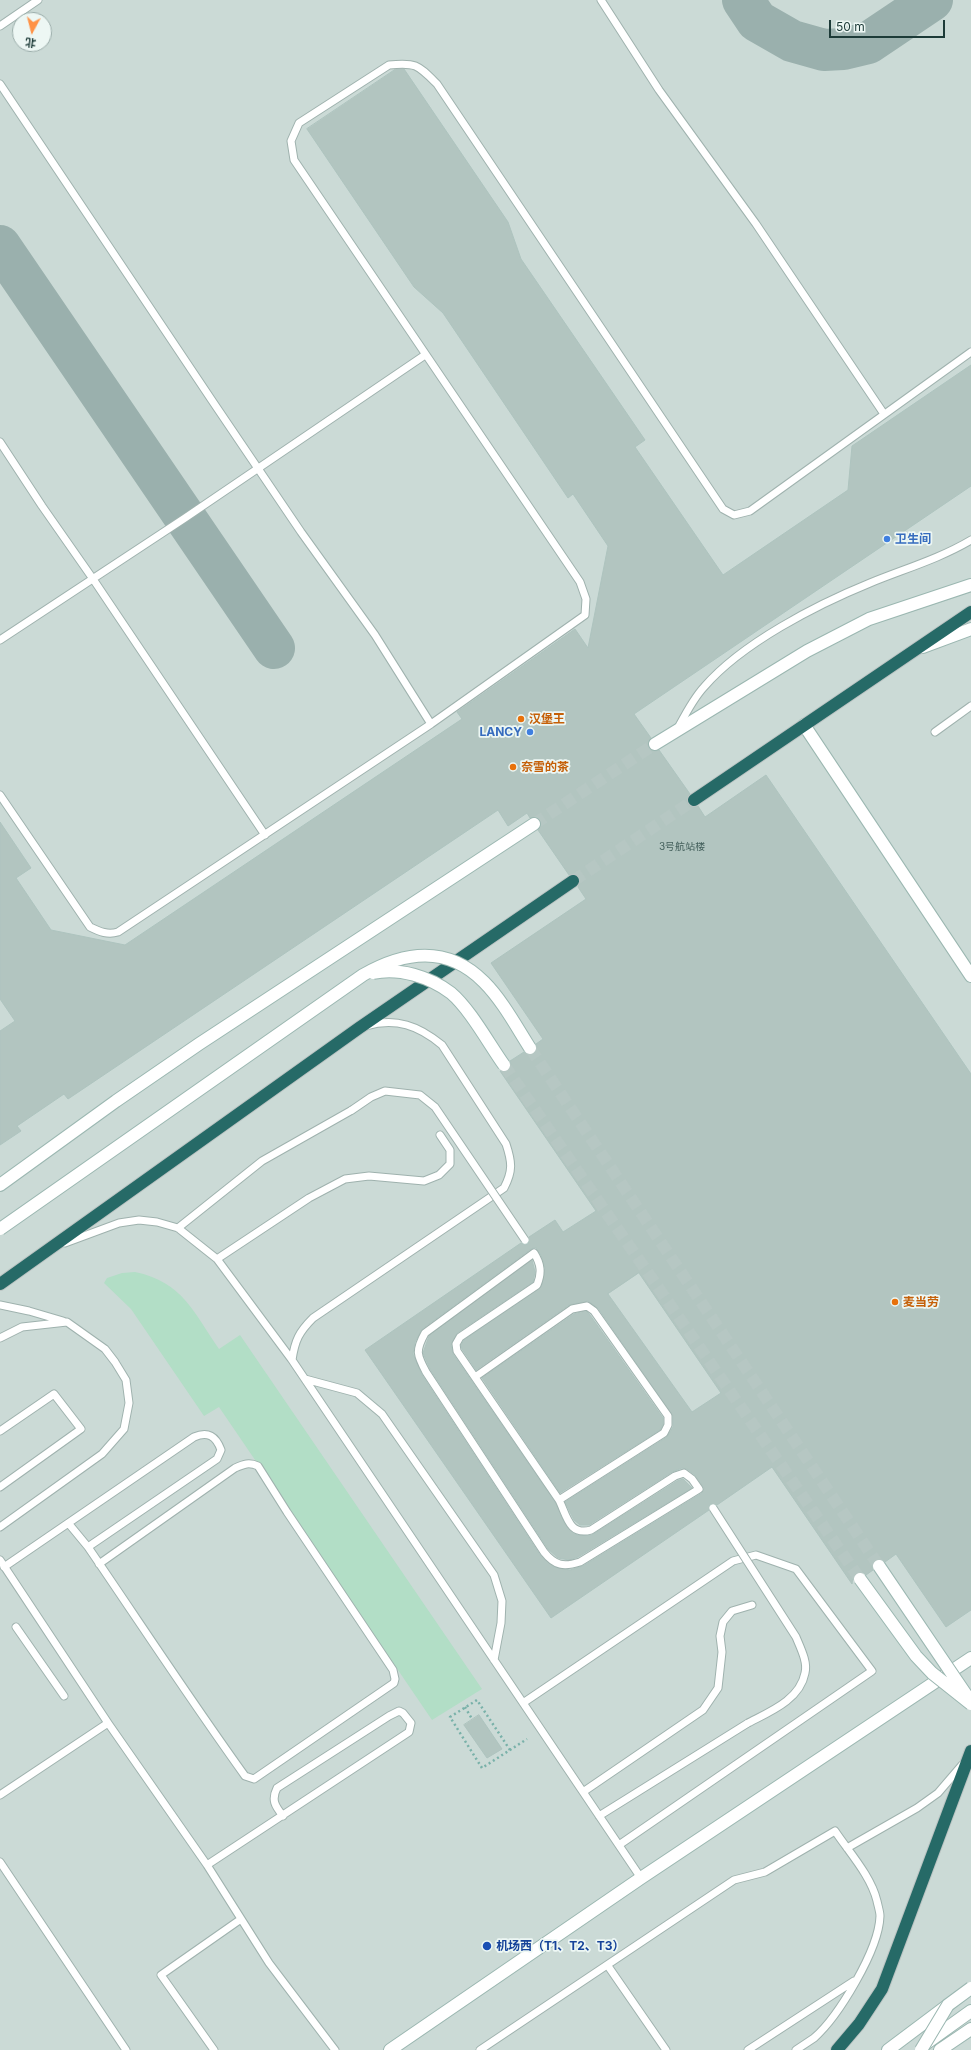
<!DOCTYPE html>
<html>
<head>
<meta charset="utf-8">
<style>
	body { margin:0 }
	#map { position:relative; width:971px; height:2050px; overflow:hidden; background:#dceae6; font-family:Inter,"Noto Sans SC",sans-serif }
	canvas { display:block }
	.north { position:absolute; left:12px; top:12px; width:40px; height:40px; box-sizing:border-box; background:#edf7f4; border:1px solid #9aaca9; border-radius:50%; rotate:187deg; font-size:11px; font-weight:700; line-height:16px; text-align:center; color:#1d3b38 }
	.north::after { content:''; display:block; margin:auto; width:14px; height:18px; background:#ff9246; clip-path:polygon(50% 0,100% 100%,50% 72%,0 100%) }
	.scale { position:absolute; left:829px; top:20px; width:116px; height:18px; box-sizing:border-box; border:2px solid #1d3b38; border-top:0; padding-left:5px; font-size:12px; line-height:14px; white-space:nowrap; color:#1d3b38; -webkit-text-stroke:3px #edf7f4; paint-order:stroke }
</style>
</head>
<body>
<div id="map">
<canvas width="971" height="2050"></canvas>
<div class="north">北</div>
<div class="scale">50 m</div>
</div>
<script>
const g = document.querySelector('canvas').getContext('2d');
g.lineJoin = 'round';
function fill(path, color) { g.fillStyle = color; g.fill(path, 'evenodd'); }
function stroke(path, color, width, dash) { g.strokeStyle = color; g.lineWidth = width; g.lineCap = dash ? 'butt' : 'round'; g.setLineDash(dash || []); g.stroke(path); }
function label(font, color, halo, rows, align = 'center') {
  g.font = font + ' Inter,"Noto Sans SC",sans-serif'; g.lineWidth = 3.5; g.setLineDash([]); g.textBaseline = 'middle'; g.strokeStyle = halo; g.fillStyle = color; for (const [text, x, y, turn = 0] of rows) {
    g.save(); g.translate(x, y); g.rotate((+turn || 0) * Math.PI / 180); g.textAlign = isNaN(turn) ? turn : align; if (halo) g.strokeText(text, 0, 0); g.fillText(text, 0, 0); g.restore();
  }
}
const built = new Path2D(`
	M 0,0 L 971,0 L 971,2050 L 0,2050 ZM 20,20 L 44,20 L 44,44 L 20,44 Z`);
const green = new Path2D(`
	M 135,1272 C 183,1282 194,1313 219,1349 L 240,1335 L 482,1689 L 432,1720 L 219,1407 L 204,1416 L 131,1309 L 104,1283 L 107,1278 L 122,1273 Z`);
const taxiway = new Path2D(`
	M 743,0 L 757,21 L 792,41 L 824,50 L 843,49 L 868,43 L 932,0
	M 0,246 L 274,648`);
const building = new Path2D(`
	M 396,69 L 404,69 L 508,222 L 521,259 L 645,440 L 635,447 L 723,575 L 848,490 L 852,446 L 971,365 L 971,486 L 634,714 L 651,738 L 648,744 L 649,748 L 655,751 L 659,750 L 690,794 L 687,800 L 688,804 L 694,807 L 698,806 L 705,817 L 766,775 L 971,1074 L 971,1610 L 946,1627 L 896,1554 L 885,1562 L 879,1559 L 874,1560 L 872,1566 L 873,1570 L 866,1575 L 863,1572 L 856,1573 L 853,1576 L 852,1584 L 772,1467 L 717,1505 L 710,1504 L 709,1510 L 551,1618 L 365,1350 L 521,1243 L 525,1245 L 528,1244 L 529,1237 L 555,1220 L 563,1232 L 596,1211 L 500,1071 L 504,1072 L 509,1071 L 511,1065 L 510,1061 L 524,1052 L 530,1055 L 534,1054 L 537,1048 L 536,1044 L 543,1039 L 491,963 L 586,899 L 578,887 L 580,881 L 579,876 L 576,874 L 569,875 L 538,830 L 541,824 L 538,818 L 530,818 L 527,813 L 508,826 L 498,810 L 68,1099 L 64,1094 L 17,1126 L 21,1131 L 0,1145 L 0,1031 L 15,1021 L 0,999 L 0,822 L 31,868 L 16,878 L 51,930 L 125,945 L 462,719 L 457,712 L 575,629 L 588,648 L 608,546 L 573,494 L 568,498 L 443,313 L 414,287 L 307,129 ZM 536,1248 L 541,1255 L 545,1268 L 541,1287 L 464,1340 L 461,1345 L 462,1349 L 476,1370 L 569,1305 L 588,1301 L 598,1308 L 673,1416 L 673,1427 L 667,1437 L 565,1502 L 574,1520 L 580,1525 L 589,1525 L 672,1472 L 682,1468 L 687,1469 L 695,1475 L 704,1488 L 702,1493 L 583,1566 L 570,1570 L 554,1567 L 540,1555 L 422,1375 L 413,1354 L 415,1342 L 422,1329 L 531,1249 ZM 639,1273 L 721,1393 L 692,1412 L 608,1294 Z
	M 532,1260 L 535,1272 L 533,1282 L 457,1333 L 451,1345 L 453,1354 L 555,1502 L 566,1526 L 577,1535 L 592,1535 L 677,1481 L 683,1479 L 692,1488 L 578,1557 L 569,1560 L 558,1558 L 548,1549 L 430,1369 L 423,1353 L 429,1336 Z
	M 586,1311 L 590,1315 L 663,1418 L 663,1424 L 660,1430 L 560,1493 L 482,1378 L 574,1314 Z
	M 479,1715 L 502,1749 L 487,1758 L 464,1725 Z`);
const secondaryTunnel = new Path2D(`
	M 534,824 L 655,744
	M 530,1048 L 879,1566
	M 504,1065 L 860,1579`);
const highwayTunnel = new Path2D(`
	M 573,881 L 694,800`);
const path = new Path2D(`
	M 465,1707 L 472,1719
	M 510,1750 L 477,1700 L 450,1717 L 482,1768 L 527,1739`);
const lane = new Path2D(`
	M 601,0 L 659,90 L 756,224 L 884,414
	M 0,26 L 38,0
	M 0,84 L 213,402 L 301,532 L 375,635 L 431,724
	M 0,442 L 42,506 L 93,579 L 265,835
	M 0,640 L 185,518 L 425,355
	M 678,728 C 686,713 693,699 704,687 C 742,643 816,605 870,583 C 904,569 939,559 971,540
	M 935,732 L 971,706
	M 0,795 L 90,927 C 100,932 108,935 118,932 L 431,724 L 585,615 L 586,599 L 580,582 L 294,160 L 291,141 L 299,123 L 389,65 C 416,62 418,65 437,84 L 723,509 L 734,515 L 750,511 L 971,352
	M 178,1228 L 262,1161 L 352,1110
	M 65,1243 L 119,1223 L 139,1220 L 157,1222 L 178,1228 L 217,1259 L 292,1360 L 641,1878
	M 534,1253 C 541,1264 542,1273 537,1285 L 460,1337 L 456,1344 L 457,1351 L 559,1500 C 567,1516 569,1536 591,1530 L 675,1476 L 684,1473 L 692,1479 L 699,1489 L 580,1562 C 564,1567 555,1566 544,1552 L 426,1372 C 417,1355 415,1351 425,1333 Z
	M 217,1259 L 309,1198 L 345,1179 L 369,1176 L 424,1181 L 439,1175 L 450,1164 L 450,1150 L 440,1135
	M 0,1305 L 29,1311 L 63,1321
	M 0,1338 L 22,1327 L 67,1322 L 105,1349 L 115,1362 L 126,1380 L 129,1403 L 124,1429 L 102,1454 L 0,1527
	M 292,1360 C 295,1340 299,1332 313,1318 L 504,1188 C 513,1171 512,1162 506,1144 L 442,1045 C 419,1026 396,1017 366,1026
	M 475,1377 L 572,1309 L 587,1306 L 594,1311 L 668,1416 L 668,1425 L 664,1433 L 559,1500
	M 305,1379 L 357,1393 L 382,1414 L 494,1575 L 502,1601 L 501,1623 L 494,1660
	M 0,1431 L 54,1394 L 81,1429 L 0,1487
	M 69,1524 L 88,1547
	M 0,1560 L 108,1723 L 0,1795
	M 4,1567 L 194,1437 C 208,1431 216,1436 221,1450 L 217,1459 L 88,1547 C 140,1623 191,1701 245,1776 L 254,1779 L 394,1683 L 395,1679 L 393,1670 L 287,1512 L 258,1466 C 249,1462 244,1464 235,1468 L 99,1564
	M 16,1627 L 64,1696
	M 523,1703 L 733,1561 L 756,1555 L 796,1569 L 872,1671 L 619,1845
	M 108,1723 L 207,1865
	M 583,1792 L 703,1710 L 718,1688 L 722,1652 L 720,1636 L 723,1622 L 732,1611 L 752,1605
	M 283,1816 C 275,1806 271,1800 277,1788 L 389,1716 L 399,1711 L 403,1713 L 411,1723 L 409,1732 L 207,1865 L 269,1963 L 335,2050
	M 599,1816 L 748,1723
	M 847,1848 L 917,1808 L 938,1793 L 962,1765
	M 0,1862 L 126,2050
	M 608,1966 L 666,2050
	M 214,2050 L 161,1975 L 241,1919
	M 480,2050 L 734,1880 L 765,1872 L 835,1831 C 849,1852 871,1876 877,1901 C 878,1906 880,1912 880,1916 C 879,1950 838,2017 814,2038 C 808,2042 802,2046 796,2050
	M 748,2050 L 854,1981`);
const secondary = new Path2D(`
	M 923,647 L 971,629
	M 804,725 L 971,976
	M 655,744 L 807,651 L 869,619 L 971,585
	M 0,1185 L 116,1101 L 199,1044 L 534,824
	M 925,2044 L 971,2011
	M 390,2050 L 641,1878 L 971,1658
	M 888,2050 L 948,2005
	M 940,2050 L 971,2029`);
const highway = new Path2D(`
	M 694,800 L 971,612
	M 0,1284 L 359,1028 L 573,881
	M 837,2050 L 859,2024 L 882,1989 L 971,1751`);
const laneBridge = new Path2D(`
	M 352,1110 L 371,1097 L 385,1091 L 420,1095 L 435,1107 L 525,1240
	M 713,1508 L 796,1637 C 800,1647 808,1662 805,1673 C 800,1700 769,1712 748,1723`);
const secondaryBridge = new Path2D(`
	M 373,973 C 399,967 430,977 451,993 C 470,1009 489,1044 504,1065
	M 0,1229 L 363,975 C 405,951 447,945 484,982 C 502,1000 516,1026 530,1048
	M 879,1566 L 967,1696
	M 860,1579 L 916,1656 L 932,1673 L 971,1704
	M 921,2050 L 948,2005 L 971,1988`);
const markers = [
	[887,539,4,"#3f7fe0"],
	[521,719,4,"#e8710a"],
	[530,732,4,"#3f7fe0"],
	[513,767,4,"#e8710a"],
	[895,1302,4,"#e8710a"],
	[487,1946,5,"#1a4fb4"]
];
const numberNames = [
	["3号航站楼",682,847]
];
const shopNames = [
	["卫生间",895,539],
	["LANCY",522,732,"right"]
];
const foodNames = [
	["汉堡王",529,719],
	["奈雪的茶",521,767],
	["麦当劳",903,1302]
];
const transitNames = [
	["机场西（T1、T2、T3）",496,1946]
];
fill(built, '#cbdad6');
fill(green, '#b2dec6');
stroke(taxiway, '#9ab0ad', 42);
fill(building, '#b2c5c0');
stroke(building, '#aec4bf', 1);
stroke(secondaryTunnel, '#b6c7c3', 12, [12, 6]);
stroke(highwayTunnel, '#b6c7c3', 12, [12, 6]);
stroke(lane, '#9fb2ae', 9);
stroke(secondary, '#9bb7b1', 14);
stroke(highway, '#bbc4c3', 14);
stroke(path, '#79b1a9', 2.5, [2, 3]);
stroke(lane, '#fff', 7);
stroke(secondary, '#fff', 12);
stroke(highway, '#266a67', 12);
stroke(laneBridge, '#9fb2ae', 9, []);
stroke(secondaryBridge, '#9bb7b1', 14, []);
stroke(laneBridge, '#fff', 7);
stroke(secondaryBridge, '#fff', 12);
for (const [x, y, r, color] of markers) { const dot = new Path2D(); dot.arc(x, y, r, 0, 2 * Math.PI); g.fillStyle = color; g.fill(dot); stroke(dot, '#edf7f4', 1.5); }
label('10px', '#425e5a', null, numberNames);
label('bold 12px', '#366cbe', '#edf7f4', shopNames, 'left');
label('bold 12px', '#c56008', '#edf7f4', foodNames, 'left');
label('bold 12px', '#164399', '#edf7f4', transitNames, 'left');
</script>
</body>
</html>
